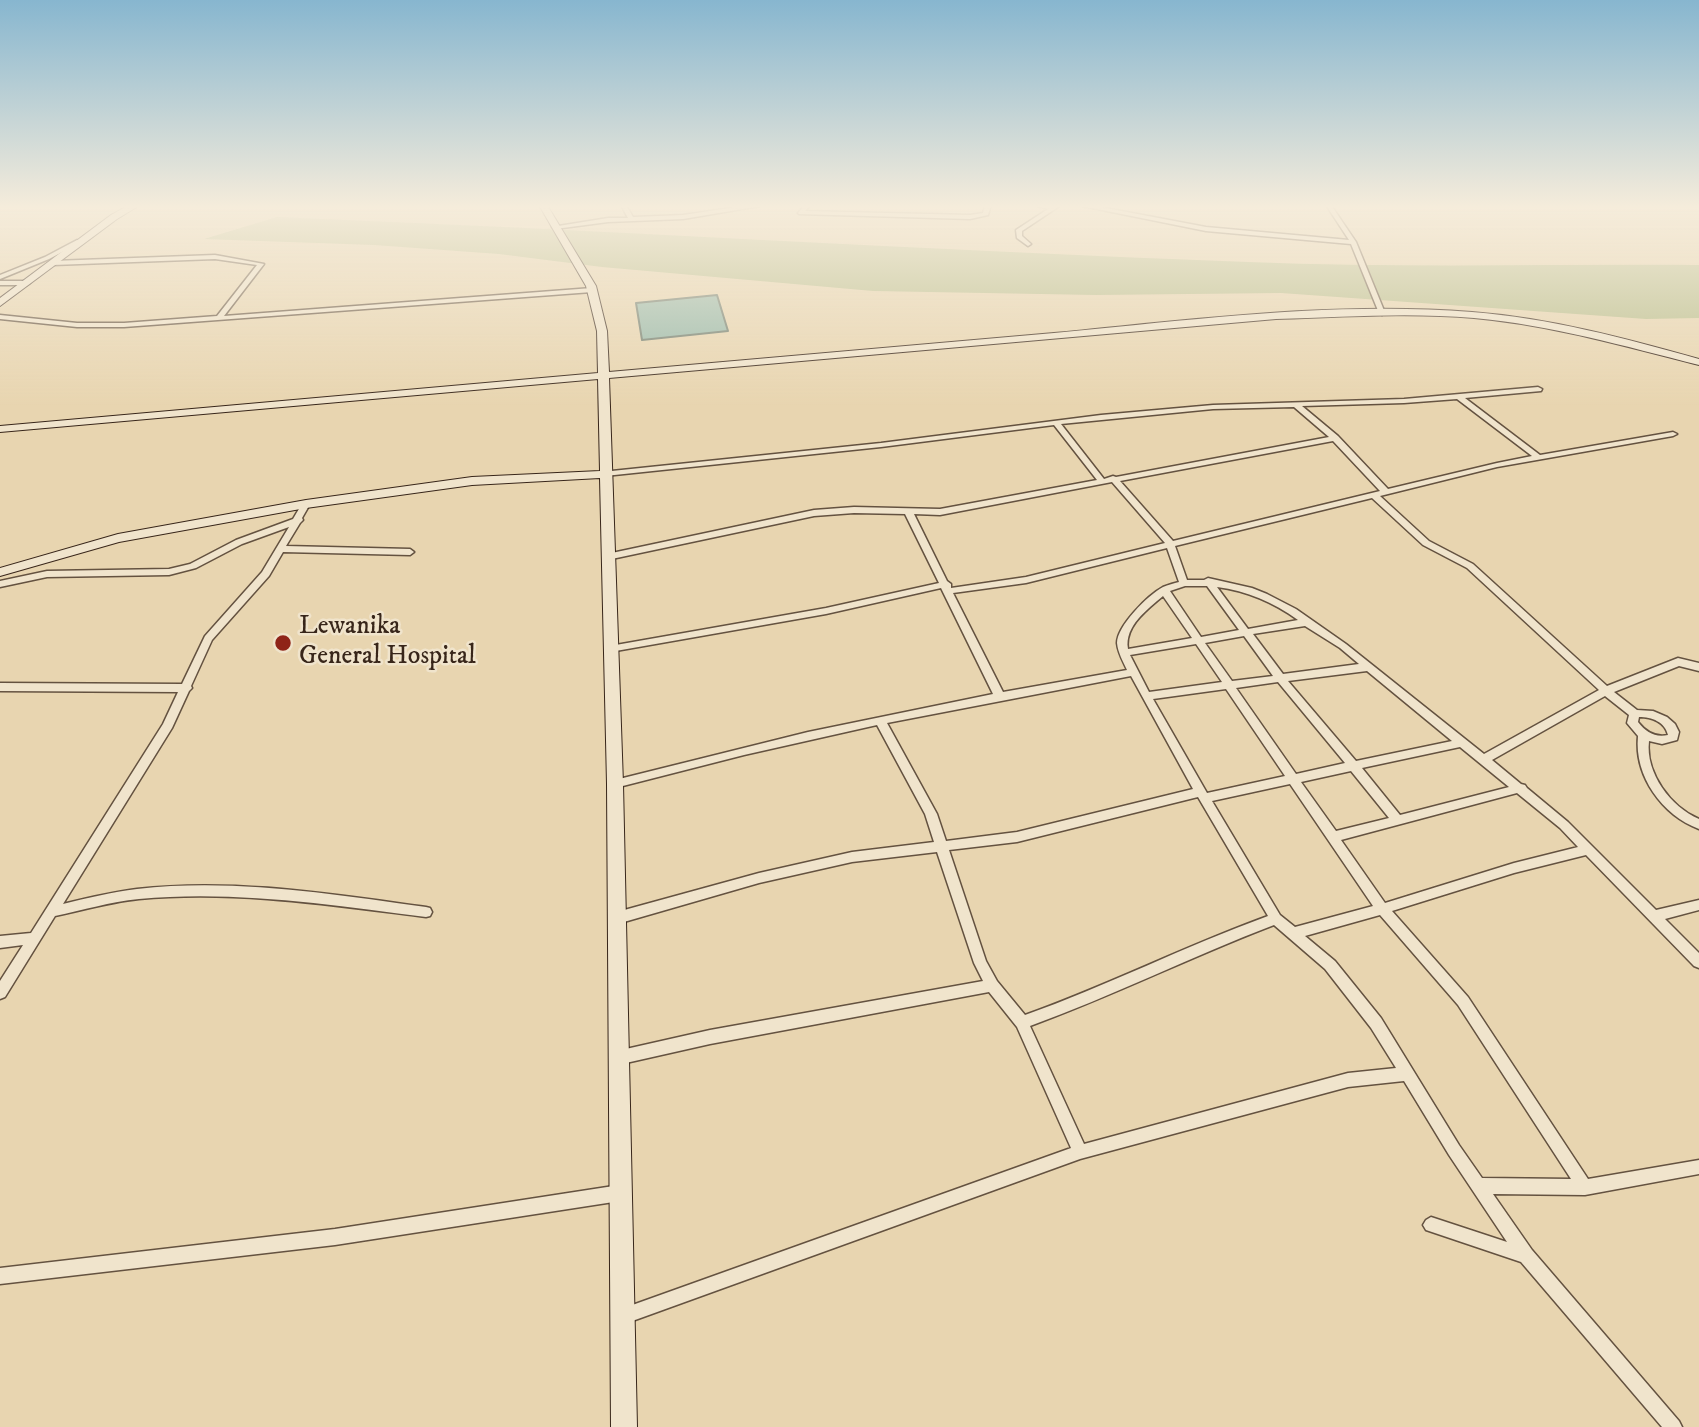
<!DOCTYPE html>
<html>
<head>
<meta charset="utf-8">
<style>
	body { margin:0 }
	canvas { display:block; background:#e8d5b0 }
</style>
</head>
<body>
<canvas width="1699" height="1427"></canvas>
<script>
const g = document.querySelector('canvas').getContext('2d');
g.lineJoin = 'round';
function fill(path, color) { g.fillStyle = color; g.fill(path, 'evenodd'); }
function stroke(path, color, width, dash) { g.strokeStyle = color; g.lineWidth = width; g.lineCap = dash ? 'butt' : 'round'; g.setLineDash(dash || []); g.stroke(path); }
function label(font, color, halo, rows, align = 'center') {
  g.font = font + ' "IM FELL DW Pica",serif'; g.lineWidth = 5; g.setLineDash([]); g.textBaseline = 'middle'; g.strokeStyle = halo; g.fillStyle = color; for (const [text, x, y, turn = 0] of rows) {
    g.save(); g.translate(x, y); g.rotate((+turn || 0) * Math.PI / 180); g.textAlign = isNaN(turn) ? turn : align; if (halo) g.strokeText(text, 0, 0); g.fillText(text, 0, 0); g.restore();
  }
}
const green = new Path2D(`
	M 277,217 C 601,230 924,250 1248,262 C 1398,268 1549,264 1699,265 L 1699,318 L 1646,319 L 1281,293 L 1096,295 L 873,291 L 602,267 L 499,254 L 374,245 L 204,239 Z`);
const water = new Path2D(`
	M 717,295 L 728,331 L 642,340 L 636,303 Z`);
const street = new Path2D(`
	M 621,205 L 626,205 L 633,217 L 683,215 L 750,205 L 766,205 L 683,219 L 608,222 L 555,229 L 552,227 L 608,218 L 628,218 Z
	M 805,205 L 810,205 L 805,211 L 970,215 L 983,213 L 985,205 L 991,205 L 988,215 L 970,219 L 799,214 L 798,213 Z
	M 1034,205 L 1052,207 L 1061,205 L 1022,231 L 1022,236 L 1031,244 L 1028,246 L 1017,238 L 1016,230 L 1048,209 Z
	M 1077,205 L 1090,205 L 1206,227 L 1349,240 L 1326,205 L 1331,205 L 1356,242 L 1385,313 L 1382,315 L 1379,313 L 1351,244 L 1206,231 Z
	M 77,240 L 79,241 L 79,243 L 49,259 L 0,279 L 0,275 L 45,257 Z
	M 215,255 L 264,264 L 224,316 L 592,288 L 595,290 L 592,292 L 124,327 L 77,327 L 0,319 L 0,315 L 77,323 L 124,323 L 217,316 L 257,265 L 215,259 L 53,265 L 50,263 L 53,261 Z
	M 0,281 L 27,281 L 30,283 L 27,285 L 0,285 Z
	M 1538,387 L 1542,389 L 1541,391 L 1465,398 L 1540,455 L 1673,432 L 1677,434 L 1673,436 L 1497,467 L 1380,496 L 1429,541 L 1473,564 L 1607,686 L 1678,658 L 1699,663 L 1699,671 L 1679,666 L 1614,692 L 1637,710 L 1653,711 L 1667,717 L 1675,724 L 1679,732 L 1677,740 L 1662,744 L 1649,741 C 1645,773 1671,807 1699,819 L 1699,829 C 1662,815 1634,776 1638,736 L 1627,723 L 1629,715 L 1605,696 L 1492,760 L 1521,784 L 1525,785 L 1527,788 L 1568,822 L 1656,910 L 1699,900 L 1699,910 L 1665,919 L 1699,953 L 1699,968 L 1694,966 L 1586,855 L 1514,873 L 1392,911 L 1468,997 L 1588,1179 L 1699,1160 L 1699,1174 L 1585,1195 L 1493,1194 L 1532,1250 L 1679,1421 L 1682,1427 L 1662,1427 L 1521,1262 L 1426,1230 L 1423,1225 L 1426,1220 L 1431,1217 L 1507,1242 L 1449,1155 L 1404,1081 L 1348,1087 L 1080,1159 L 624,1324 L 618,1322 L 616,1316 L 618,1310 L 624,1308 L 1071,1148 L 1017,1027 L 989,992 L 710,1044 L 617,1065 L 612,1063 L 610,1058 L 612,1053 L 617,1051 L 710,1030 L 983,981 L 974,963 L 937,852 L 852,862 L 759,883 L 617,924 L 613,922 L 611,918 L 613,914 L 617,912 L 759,873 L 852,852 L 934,842 L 925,814 L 877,725 L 744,755 L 615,788 L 611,787 L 609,784 L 611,781 L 808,732 L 993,694 L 941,588 L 826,614 L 610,652 L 605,649 L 610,646 L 826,608 L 939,583 L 905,514 L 854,513 L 814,516 L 607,560 L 603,557 L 607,554 L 814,510 L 854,507 L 940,509 L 1097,480 L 1054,425 L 881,447 L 605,476 L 602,476 L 602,472 L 881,443 L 1101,415 L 1213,405 L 1404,399 ZM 1457,399 L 1532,456 L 1497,463 L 1388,489 L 1338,436 L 1302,406 L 1404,403 ZM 1294,407 L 1329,437 L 1116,477 L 1113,476 L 1104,479 L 1061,424 L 1213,409 ZM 1333,441 L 1380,491 L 1173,541 L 1120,481 ZM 1112,482 L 1165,543 L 1026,577 L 951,588 L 951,584 L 947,581 L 914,514 L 940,515 ZM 1372,498 L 1423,545 L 1467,568 L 1599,690 L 1484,754 L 1346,644 L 1296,609 L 1267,594 L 1252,588 L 1208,578 L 1204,580 L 1187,580 L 1175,546 ZM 1167,548 L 1179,582 C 1174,583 1168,585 1163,587 C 1148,595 1117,626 1117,643 C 1118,653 1123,661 1127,670 L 1003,692 L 953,593 L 1026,583 ZM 1185,586 L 1207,586 L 1239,630 L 1201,637 L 1170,591 ZM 1217,587 C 1247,591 1273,602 1298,620 L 1248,629 ZM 1163,596 L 1192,638 L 1128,649 C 1124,626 1148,609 1163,596 ZM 1305,626 L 1340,648 L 1359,664 L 1283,674 L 1253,634 ZM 1244,636 L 1273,676 L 1232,681 L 1205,643 ZM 1196,644 L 1222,682 L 1149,692 L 1130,655 ZM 1367,671 L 1452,741 L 1356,761 L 1288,681 ZM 1131,676 L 1193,789 L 1017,832 L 946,841 L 937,814 L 887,723 ZM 1278,682 L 1345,763 L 1296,774 L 1236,688 ZM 1226,689 L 1285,776 L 1207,793 L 1153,699 ZM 1639,717 C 1652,717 1665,722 1668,735 C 1655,738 1646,732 1638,722 ZM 1460,747 L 1509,787 L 1400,815 L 1362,768 ZM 1351,771 L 1389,818 L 1336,831 L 1301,782 ZM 1290,784 L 1373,906 L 1295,927 L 1280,915 L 1212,801 ZM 1517,793 L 1560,828 L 1578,847 L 1514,863 L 1385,903 L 1341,840 ZM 1198,797 L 1268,916 C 1185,946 1107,986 1025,1015 L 997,981 L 986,961 L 949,850 L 1017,842 ZM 1380,915 L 1458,1005 L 1571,1179 L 1482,1178 L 1459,1145 L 1381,1018 L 1335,961 L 1305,936 ZM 1274,925 L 1325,969 L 1371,1028 L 1396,1068 L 1348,1073 L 1084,1144 L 1030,1026 C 1113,996 1192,956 1274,925 Z
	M 306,501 L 310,504 L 302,518 L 303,520 L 300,523 L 286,546 L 410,549 L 414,552 L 410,555 L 283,552 L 269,576 L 212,640 L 191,686 L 192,688 L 189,691 L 172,728 L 63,904 C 87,898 112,892 137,889 C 233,878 330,894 426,907 L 430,908 L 432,912 L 430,916 L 426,917 C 331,905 235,890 139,899 C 110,902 83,910 55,916 L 5,997 L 0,999 L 0,981 L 23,945 L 0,948 L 0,936 L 31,933 L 163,724 L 178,692 L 0,691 L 0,683 L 182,684 L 205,636 L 262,572 L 289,527 L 242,544 L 196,568 L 169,575 L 47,577 L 0,587 L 0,581 L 47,571 L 169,569 L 190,564 L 236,540 L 293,519 L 303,502 Z
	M 620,1185 L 625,1188 L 628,1193 L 625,1198 L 620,1201 L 335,1245 L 0,1284 L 0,1268 L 335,1229 Z`);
const secondary = new Path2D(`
	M 129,205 L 140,205 L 117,219 L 0,306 L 0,298 L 111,215 Z
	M 539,205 L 547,205 L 596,286 L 607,331 L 609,372 C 757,359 905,346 1054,333 C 1192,320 1333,301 1472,312 C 1549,318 1625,338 1699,359 L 1699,365 C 1624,346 1551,325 1474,318 C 1408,312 1342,317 1276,319 L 609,378 L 623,784 L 637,1427 L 611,1427 L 607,784 L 600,478 L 472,485 L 306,508 L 119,542 L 0,576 L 0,568 L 118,534 L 306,500 L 472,477 L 600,471 L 598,379 L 0,432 L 0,426 L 598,373 L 597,331 L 586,286 Z`);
const markers = [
	[283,643,9,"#8f2418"]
];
const poiNames = [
	["Lewanika",299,628],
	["General Hospital",299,658]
];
fill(green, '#b7bd8b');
fill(water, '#97b9aa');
stroke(water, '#717e70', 2);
stroke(street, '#645240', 3);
stroke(secondary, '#38261a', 2);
fill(street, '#f0e4cc');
fill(secondary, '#f0e4cc');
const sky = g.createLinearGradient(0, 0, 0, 405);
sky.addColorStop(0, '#87b6cf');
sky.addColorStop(0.51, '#f5ecdb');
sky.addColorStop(1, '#f5ecdb00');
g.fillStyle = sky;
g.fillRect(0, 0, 1699, 405);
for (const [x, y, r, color] of markers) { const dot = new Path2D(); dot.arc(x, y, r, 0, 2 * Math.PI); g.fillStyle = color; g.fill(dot); stroke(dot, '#f0e4cc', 2.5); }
label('26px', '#38261a', '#f0e4cc', poiNames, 'left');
</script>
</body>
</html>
